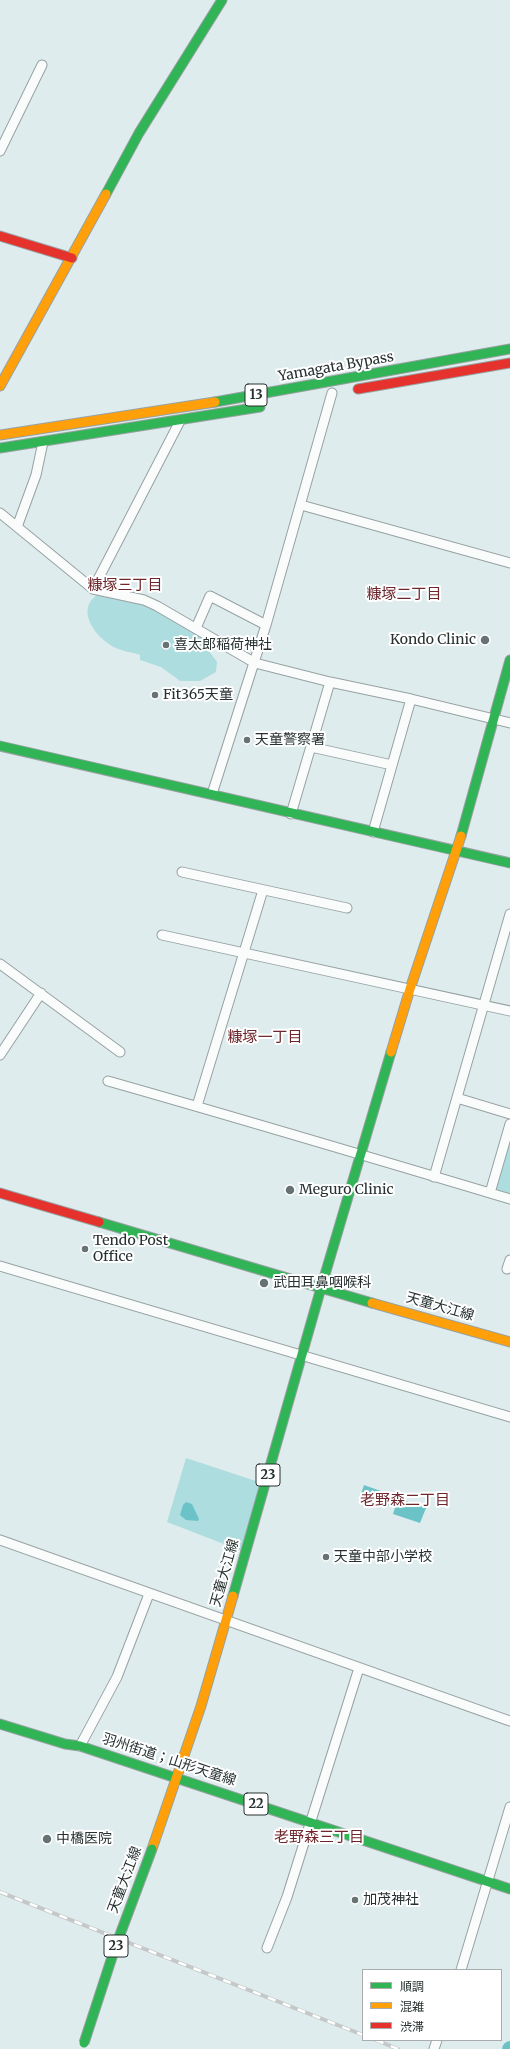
<!DOCTYPE html>
<html>
<head>
<meta charset="utf-8">
<style>
	body { margin:0 }
	#map { position:relative; width:510px; height:2049px; overflow:hidden; background:#dfeced; font-family:Merriweather,"Noto Sans JP",serif }
	canvas { display:block }
	.legend { position:absolute; left:362px; top:1969px; width:140px; height:72px; box-sizing:border-box; background:#fff; border:1px solid #a9adad; margin:0; padding:5px 7px; list-style:none; font-size:12px; color:#273131 }
	.legend li { display:flex; align-items:center; gap:8px; height:20px }
	.legend b { width:20px; border:1px solid #a9adad }
</style>
</head>
<body>
<div id="map">
<canvas width="510" height="2049"></canvas>
<ul class="legend">
<li><b style="height:5px;background:#30b455"></b>順調</li>
<li><b style="height:5px;background:#ff9f0a"></b>混雑</li>
<li><b style="height:5px;background:#e5322d"></b>渋滞</li>
</ul>
</div>
<script>
const g = document.querySelector('canvas').getContext('2d');
g.lineJoin = 'round';
function fill(path, color) { g.fillStyle = color; g.fill(path, 'evenodd'); }
function stroke(path, color, width, dash) { g.strokeStyle = color; g.lineWidth = width; g.lineCap = dash ? 'butt' : 'round'; g.setLineDash(dash || []); g.stroke(path); }
function label(font, color, halo, rows, align = 'center') {
  g.font = font + ' Merriweather,"Noto Sans JP",serif'; g.lineWidth = 4; g.setLineDash([]); g.textBaseline = 'middle'; g.strokeStyle = halo; g.fillStyle = color; for (const [text, x, y, turn = 0] of rows) {
    g.save(); g.translate(x, y); g.rotate((+turn || 0) * Math.PI / 180); g.textAlign = isNaN(turn) ? turn : align; if (halo) g.strokeText(text, 0, 0); g.fillText(text, 0, 0); g.restore();
  }
}
const green = new Path2D(`
	M 97,595 L 122,599 L 157,609 L 205,639 L 206,647 L 217,662 L 216,672 L 200,681 L 180,681 L 161,667 L 140,660 L 140,655 C 133,652 124,652 116,648 C 98,640 74,611 97,595 Z
	M 510,1128 L 510,1197 L 492,1192 Z
	M 186,1458 L 262,1483 L 242,1551 L 167,1522 Z`);
const water = new Path2D(`
	M 364,1485 L 392,1495 L 388,1507 L 360,1497 Z
	M 398,1498 L 426,1508 L 420,1523 L 393,1514 Z
	M 186,1502 L 192,1504 L 199,1519 L 198,1521 L 186,1520 L 180,1515 L 183,1505 Z`);
const river = new Path2D(`
	M 509,2049 L 510,2048`);
const street = new Path2D(`
	M 0,151 L 42,65
	M 301,505 L 510,563
	M 0,513 L 93,589 L 144,600 L 157,606 L 255,663 L 330,682
	M 17,527 L 36,475 L 43,442
	M 93,589 L 180,421
	M 196,628 L 210,596 L 266,625
	M 411,699 L 510,723
	M 311,747 L 392,765
	M 212,794 L 266,625 L 332,393
	M 291,814 L 330,682 L 411,699 L 373,832
	M 182,872 L 347,908
	M 162,935 L 510,1011
	M 0,964 L 120,1052
	M 0,1055 L 41,993
	M 108,1081 C 242,1119 376,1159 510,1199
	M 457,1098 L 510,1114
	M 197,1106 L 263,890
	M 434,1177 L 510,914
	M 490,1193 L 510,1124
	M 0,1266 L 510,1417
	M 507,1269 L 510,1260
	M 0,1540 L 510,1721
	M 80,1746 L 117,1677 L 149,1594
	M 267,1948 L 287,1897 L 359,1668
	M 461,1970 L 510,1807
	M 434,2049 L 437,2040`);
const fast = new Path2D(`
	M 106,194 L 139,133 L 222,0
	M 215,402 L 510,349
	M 0,448 L 260,407
	M 0,746 L 510,863
	M 461,836 L 510,660
	M 99,1222 L 321,1288 L 391,1052
	M 233,1596 L 321,1288 L 372,1303
	M 0,1724 L 65,1744 L 80,1746 L 510,1889`);
const slow = new Path2D(`
	M 0,386 L 106,194
	M 0,435 L 215,402
	M 391,1052 L 410,989 L 461,836
	M 372,1303 L 510,1342
	M 152,1849 L 201,1706 L 233,1596`);
const jam = new Path2D(`
	M 0,236 L 72,258
	M 358,389 L 510,363
	M 0,1193 L 99,1222`);
const rail = new Path2D(`
	M 0,1892 L 363,2035
	M 376,2040 L 398,2049`);
const fastBridge = new Path2D(`
	M 84,2043 L 115,1948 L 152,1849`);
const markers = [
	[485,640,5,"#677273"],
	[166,645,4,"#677273"],
	[155,695,4,"#677273"],
	[247,740,4,"#677273"],
	[290,1190,5,"#677273"],
	[85,1249,4,"#677273"],
	[264,1283,5,"#677273"],
	[326,1557,4,"#677273"],
	[47,1839,5,"#677273"],
	[355,1900,4,"#677273"]
];
const shields = [
	[256,395,22],
	[268,1475,24],
	[256,1804,24],
	[116,1946,24]
];
const shieldNames = [
	["13",256,395],
	["23",268,1475],
	["22",256,1804],
	["23",116,1946]
];
const streetNames = [
	["Yamagata Bypass",336,367,-10],
	["天童大江線",440,1307,16],
	["天童大江線",225,1573,-74],
	["羽州街道；山形天童線",169,1760,18],
	["天童大江線",125,1880,-69]
];
const poiNames = [
	["Kondo Clinic",476,640,"right"],
	["喜太郎稲荷神社",174,645],
	["Fit365天童",163,695],
	["天童警察署",255,740],
	["Meguro Clinic",299,1190],
	["Tendo Post",93,1241],
	["Office",93,1257],
	["武田耳鼻咽喉科",273,1283],
	["天童中部小学校",334,1557],
	["中橋医院",56,1839],
	["加茂神社",363,1900]
];
const neighbourhoodNames = [
	["糠塚三丁目",125,586],
	["糠塚二丁目",404,595],
	["糠塚一丁目",265,1038],
	["老野森二丁目",405,1501],
	["老野森三丁目",319,1838]
];
fill(green, '#aedddf');
fill(water, '#6bc3c7');
stroke(river, '#6bc3c7', 14);
stroke(street, '#97a1a2', 11);
stroke(fast, '#97a1a2', 11);
stroke(slow, '#97a1a2', 11);
stroke(jam, '#97a1a2', 11);
stroke(street, '#fafcfc', 9);
stroke(fast, '#30b455', 9);
stroke(slow, '#ff9f0a', 9);
stroke(jam, '#e5322d', 9);
stroke(rail, '#c5c8c8', 4);
stroke(rail, '#fff', 2.5, [8]);
stroke(fastBridge, '#97a1a2', 11, []);
stroke(fastBridge, '#30b455', 9);
for (const [x, y, r, color] of markers) { const dot = new Path2D(); dot.arc(x, y, r, 0, 2 * Math.PI); g.fillStyle = color; g.fill(dot); stroke(dot, '#fff', 1.5); }
for (const [x, y, w] of shields) { const box = new Path2D(); box.roundRect(x - w / 2, y - 11, w, 22, 3); g.fillStyle = '#fff'; g.fill(box); stroke(box, '#273131', 1); }
label('bold 13px', '#273131', null, shieldNames);
label('14px', '#273131', '#fff', streetNames);
label('14px', '#273131', '#fff', poiNames, 'left');
label('15px', '#6d272c', '#fff', neighbourhoodNames);
</script>
</body>
</html>
